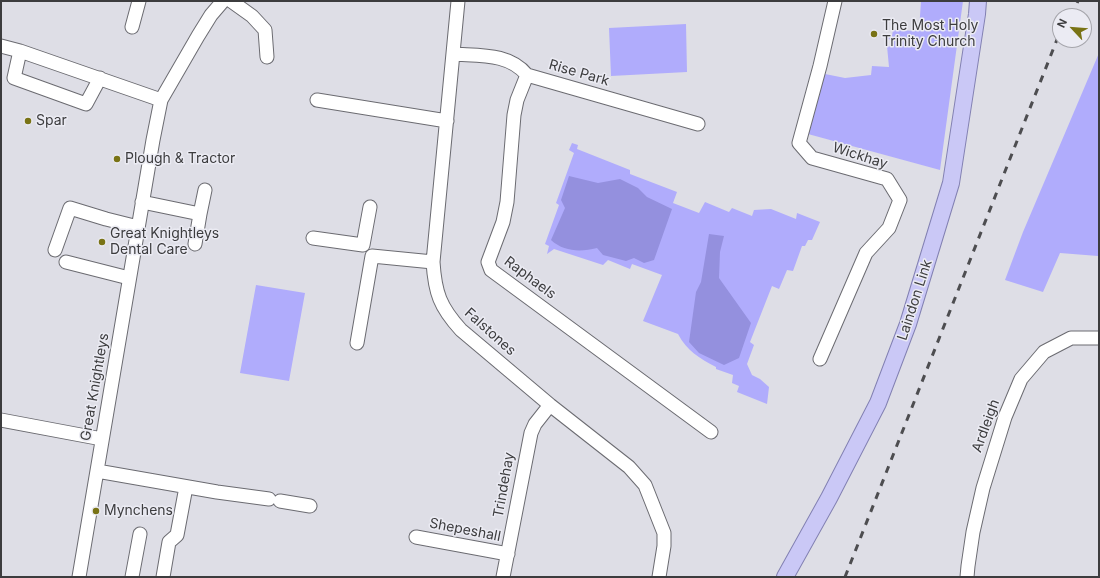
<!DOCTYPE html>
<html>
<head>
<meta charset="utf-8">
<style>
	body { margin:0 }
	#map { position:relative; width:1100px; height:578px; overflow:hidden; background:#dedee6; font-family:Inter,sans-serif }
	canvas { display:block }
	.frame { position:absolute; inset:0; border:2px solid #3c3c3e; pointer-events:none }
	.north { position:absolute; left:1052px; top:8px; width:40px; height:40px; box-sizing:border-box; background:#ebebf3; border:1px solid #a5a5ab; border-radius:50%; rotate:296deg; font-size:11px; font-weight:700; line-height:16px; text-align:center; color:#3c3c3e }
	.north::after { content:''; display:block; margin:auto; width:14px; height:18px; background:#797315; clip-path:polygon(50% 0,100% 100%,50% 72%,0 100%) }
</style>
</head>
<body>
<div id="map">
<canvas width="1100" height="578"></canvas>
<div class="frame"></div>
<div class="north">N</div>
</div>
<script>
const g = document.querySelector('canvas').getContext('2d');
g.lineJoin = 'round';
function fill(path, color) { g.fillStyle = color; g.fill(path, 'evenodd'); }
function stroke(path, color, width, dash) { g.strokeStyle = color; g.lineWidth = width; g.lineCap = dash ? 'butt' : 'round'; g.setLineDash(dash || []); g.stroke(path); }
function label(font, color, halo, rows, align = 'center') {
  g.font = font + ' Inter,sans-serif'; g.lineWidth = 3; g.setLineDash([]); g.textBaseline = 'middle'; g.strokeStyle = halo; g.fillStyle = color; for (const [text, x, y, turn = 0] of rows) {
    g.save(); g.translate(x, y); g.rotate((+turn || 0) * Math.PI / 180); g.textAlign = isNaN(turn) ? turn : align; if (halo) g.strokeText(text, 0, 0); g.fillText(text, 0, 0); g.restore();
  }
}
const green = new Path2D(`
	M 921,1 L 963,1 L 940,170 L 808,134 L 825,74 L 845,78 L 871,75 L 872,66 L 889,67 L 887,46 L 892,47 L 892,40 L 888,39 L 888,36 L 892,36 L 893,30 L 919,31 Z
	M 686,24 L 687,72 L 611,76 L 609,28 Z
	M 1099,53 L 1098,256 L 1060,253 L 1043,292 L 1005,280 L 1023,232 Z
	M 572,143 L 578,145 L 577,149 L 630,170 L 630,174 L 677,192 L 673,203 L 699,213 L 705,202 L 729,212 L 732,208 L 752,216 L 754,210 L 771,209 L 796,219 L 797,213 L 820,222 L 812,240 L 808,240 L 805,246 L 802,246 L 793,271 L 787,270 L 779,289 L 772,286 L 750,342 L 754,345 L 747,364 L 752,375 L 760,379 L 769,387 L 767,404 L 737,392 L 739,386 L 732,383 L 733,375 L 716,369 L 716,367 C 699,358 687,351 678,334 L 643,321 L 662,275 L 632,264 L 630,269 L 608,260 L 603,265 L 554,249 L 547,254 L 549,246 L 545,244 L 559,205 L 556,203 L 574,153 L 569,150 Z
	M 256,285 L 305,293 L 289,381 L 240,373 Z`);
const forest = new Path2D(`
	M 569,176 L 598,183 L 620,179 L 638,188 L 647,197 L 672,209 L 654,260 L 644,263 L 634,258 L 626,261 L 603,255 L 597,248 C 581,252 564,252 551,240 L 565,208 L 561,200 Z
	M 709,234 L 724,236 L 720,252 L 719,278 L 751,323 L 739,358 L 724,365 L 699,353 L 689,342 L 696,292 L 701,282 Z`);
const minor = new Path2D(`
	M 231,1 L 252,16 L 265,30 L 267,57
	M 458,1 L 433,262 C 435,293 440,307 461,330 L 550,405 L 629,467 L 645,485 L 664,533 L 664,546 L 659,577
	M 132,27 L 139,1
	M 1,46 L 20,51 L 161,100
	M 20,51 L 14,78 L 86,104 L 100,78
	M 453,54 C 480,56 509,53 527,75 L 698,124
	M 527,75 L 517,100 L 514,115 L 507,202 L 503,222 L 488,262 L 491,270 L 711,432
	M 317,100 L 447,121
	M 142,202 L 200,214 L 195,244
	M 200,214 L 205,190
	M 313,238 L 363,245 L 370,207
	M 55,250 L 70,208 L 106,219 L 138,227
	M 66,262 L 129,278
	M 357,343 L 372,256 L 433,262
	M 820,359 L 866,253 L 889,228 L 900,200 L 887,179 L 812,158 L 799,143 L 820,66 L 835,1
	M 1,420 L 102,439
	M 97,471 L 217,492 L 269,499
	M 280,501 L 310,506
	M 416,537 L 508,554
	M 79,577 L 153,140 L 161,100 L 198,36 L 211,15 L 223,1
	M 132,577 L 140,534
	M 163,577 L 169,542 L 177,535 L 186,487
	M 503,577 L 531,433 L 535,424 L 550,405
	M 967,577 L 968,566 L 973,532 L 983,488 L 1005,417 L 1021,379 L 1044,352 L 1071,338 L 1099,338`);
const major = new Path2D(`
	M 785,577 L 829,498 L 878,403 L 908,324 L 951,183 L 977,14 L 978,1`);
const rail = new Path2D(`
	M 1072,16 L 1078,1
	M 845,577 L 1060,32`);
const markers = [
	[874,34,4,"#797315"],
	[28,121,4,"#797315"],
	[117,159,4,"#797315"],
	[102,242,4,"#797315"],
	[96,511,4,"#797315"]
];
const poiNames = [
	["The Most Holy",882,26],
	["Trinity Church",882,42],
	["Spar",36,121],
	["Plough & Tractor",125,159],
	["Great Knightleys",110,234],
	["Dental Care",110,250],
	["Mynchens",104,511]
];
const streetNames = [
	["Rise Park",579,73,16],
	["Wickhay",860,156,18],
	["Raphaels",530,278,37],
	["Laindon Link",915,300,-72],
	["Falstones",490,332,42],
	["Great Knightleys",95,387,-80],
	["Ardleigh",986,426,-70],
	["Trindehay",504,485,-80],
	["Shepeshall",465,530,11]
];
fill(green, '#b0acfc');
fill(forest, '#9490de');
stroke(minor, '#6b6b71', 15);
stroke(major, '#8280b2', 18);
stroke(minor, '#fff', 13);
stroke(major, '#cac8f6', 16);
stroke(rail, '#4d4d50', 3, [7, 7]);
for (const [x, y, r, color] of markers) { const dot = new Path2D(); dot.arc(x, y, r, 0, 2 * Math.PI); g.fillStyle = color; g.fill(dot); stroke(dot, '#ebebf3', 1.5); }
label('14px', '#3c3c3e', '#ebebf3', poiNames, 'left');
label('14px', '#3c3c3e', '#ebebf3', streetNames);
</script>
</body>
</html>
